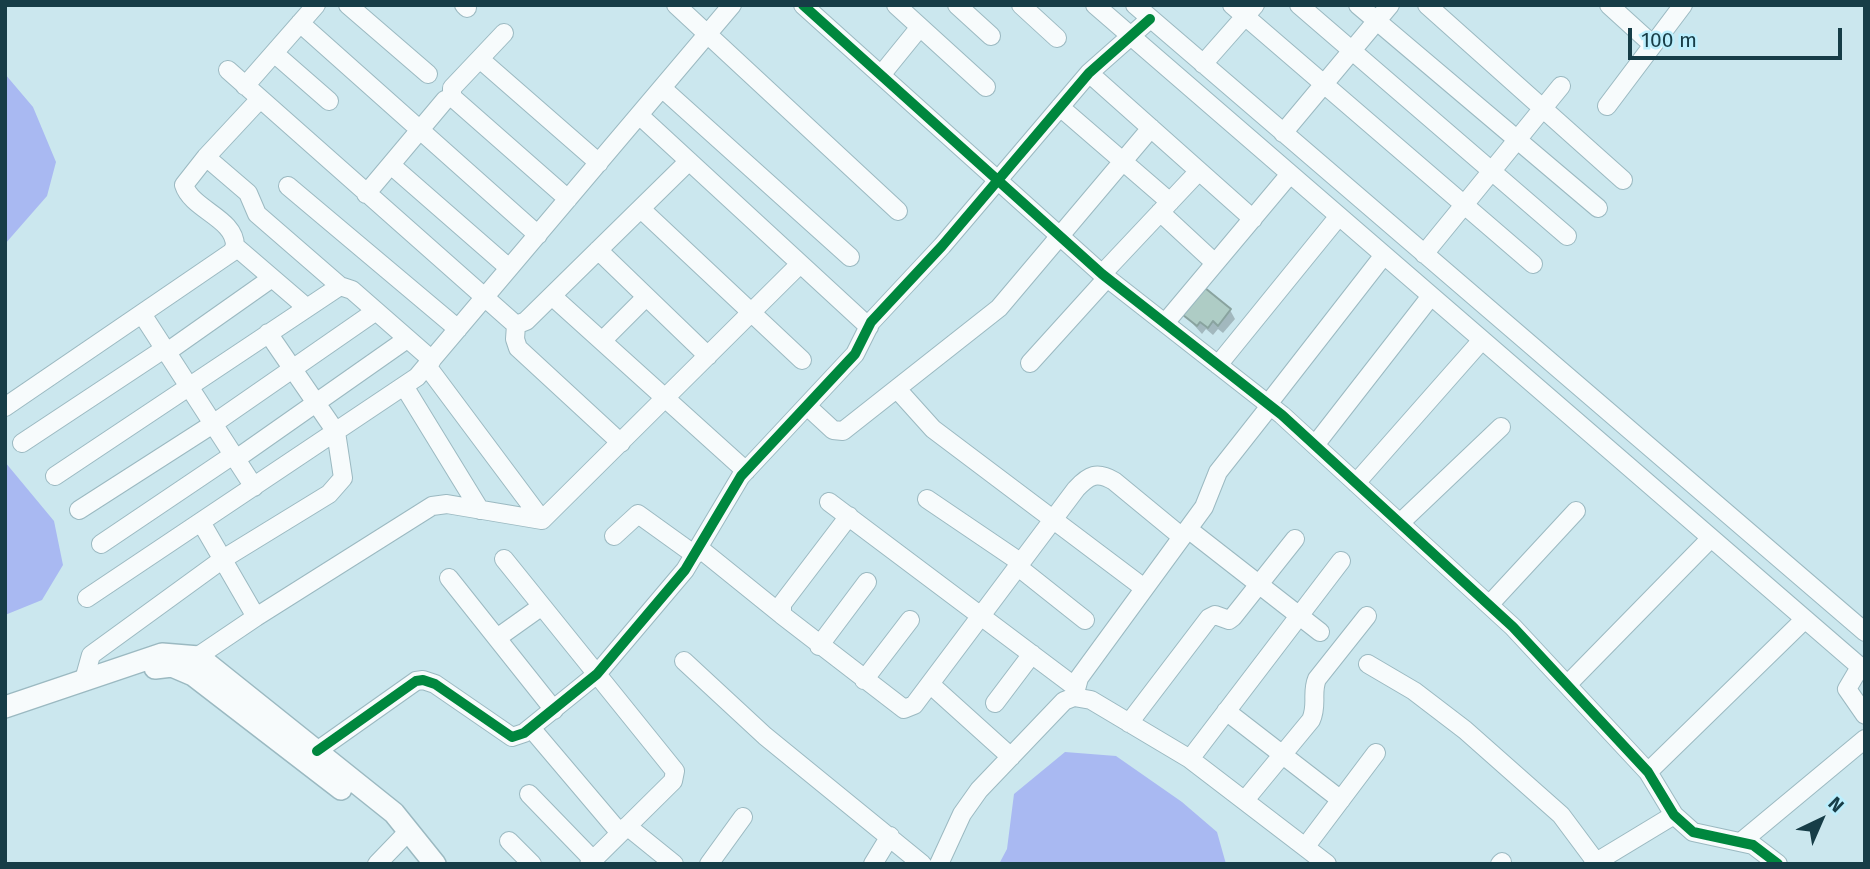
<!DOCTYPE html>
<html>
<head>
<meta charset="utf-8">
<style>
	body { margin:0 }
	#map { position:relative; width:1870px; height:869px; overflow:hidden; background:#cbe7ee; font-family:"Fira Sans",sans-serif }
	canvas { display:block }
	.frame { position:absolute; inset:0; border:7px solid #173d47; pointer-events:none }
	.north { position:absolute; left:1786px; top:785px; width:70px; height:70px; -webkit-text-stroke:5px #bceffd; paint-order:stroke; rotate:44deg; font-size:19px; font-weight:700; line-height:28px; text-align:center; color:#173d47 }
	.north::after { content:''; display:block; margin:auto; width:24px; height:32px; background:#173d47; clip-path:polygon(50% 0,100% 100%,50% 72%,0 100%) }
	.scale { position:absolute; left:1628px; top:28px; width:214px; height:32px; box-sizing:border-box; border:4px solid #173d47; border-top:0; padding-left:9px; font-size:21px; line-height:24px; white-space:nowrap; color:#173d47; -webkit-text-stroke:5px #bceffd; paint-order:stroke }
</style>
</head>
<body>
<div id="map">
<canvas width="1870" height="869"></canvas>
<div class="frame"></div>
<div class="north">N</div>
<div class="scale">100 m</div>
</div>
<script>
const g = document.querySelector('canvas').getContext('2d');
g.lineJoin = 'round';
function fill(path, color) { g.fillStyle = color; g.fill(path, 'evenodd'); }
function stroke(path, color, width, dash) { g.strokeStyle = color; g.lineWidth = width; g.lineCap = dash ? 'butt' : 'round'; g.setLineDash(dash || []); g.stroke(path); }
const water = new Path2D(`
	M 5,74 L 33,107 L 56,162 L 47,196 L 5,244 Z
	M 5,462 L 54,521 L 63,565 L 42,600 L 5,615 Z
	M 1065,752 L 1116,756 L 1182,802 L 1217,832 L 1226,864 L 999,864 L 1007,849 L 1014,794 Z`);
const shadow = new Path2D(`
	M 1205,290 L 1230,310 L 1235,319 L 1223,333 L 1218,329 L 1213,335 L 1206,329 L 1202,334 L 1185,315 Z`);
const building = new Path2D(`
	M 1205,288 L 1231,309 L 1218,326 L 1213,321 L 1208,328 L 1200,322 L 1197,326 L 1183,315 Z`);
const minor = new Path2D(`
	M 348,5 L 428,74
	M 464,5 L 467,8
	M 676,5 L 898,211
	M 803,5 L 1102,274 L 1282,415 L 1513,627 L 1648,772 L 1674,815 L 1693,832 L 1753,845 L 1778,864
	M 896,5 L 986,87
	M 957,5 L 991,36
	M 1021,5 L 1057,38
	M 1095,5 L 1865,671
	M 1135,5 L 1865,632
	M 1232,5 L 1533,264
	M 1299,5 L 1567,236
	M 1358,5 L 1598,208
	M 1427,5 L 1623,180
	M 1609,5 L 1653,45
	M 300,23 L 538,235
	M 274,53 L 329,101
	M 481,60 L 599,163
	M 1203,64 L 1255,5
	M 228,70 L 516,325 L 526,321 L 689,161
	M 1089,73 L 1253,219
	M 881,75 L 920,27
	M 245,86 L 316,5
	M 662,88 L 850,257
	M 452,97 L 452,88 L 504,33
	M 1607,106 L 1683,5
	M 1060,107 L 1170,202
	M 639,115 L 869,327
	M 1283,133 L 1390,5
	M 206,157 L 248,193 L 257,214 L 340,286
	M 391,165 L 509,268
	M 288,186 L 458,329
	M 366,194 L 445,100 L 452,97 L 568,199
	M 641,209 L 802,360
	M 1160,212 L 1215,263
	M 235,246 L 306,307
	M 598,250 L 708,356
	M 1424,254 L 1561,86
	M 1102,274 L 1199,171
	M 552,296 L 746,471
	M 142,314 L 254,487
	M 1165,323 L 1290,174
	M 516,325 L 515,339 L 518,348 L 621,443
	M 602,341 L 646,297
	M 167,352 L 272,278
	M 1030,363 L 1107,278
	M 1218,365 L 1339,216
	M 427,366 L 542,520
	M 404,386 L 480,510
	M 897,389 L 933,429 L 1144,588
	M 1268,404 L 1384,255
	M 807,406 L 833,430 L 843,431 L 999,308 L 1151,128
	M 5,407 L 232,252 L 235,246 C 235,218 192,210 184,185 L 206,157 L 260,99
	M 22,443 L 164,349
	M 1315,445 L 1431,296
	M 236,459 L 407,339
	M 55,476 L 340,286 L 352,290 L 432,360
	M 1356,483 L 1482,340
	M 927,499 L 1020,562
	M 829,502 L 1074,686
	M 79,510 L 213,424 L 376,311
	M 849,516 L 782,604 L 782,615 L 904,709 L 914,705 L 1076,489 C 1089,475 1097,471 1114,481 L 1182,537
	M 201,522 L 256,617
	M 1400,523 L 1501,427
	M 1188,529 L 1320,632
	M 614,536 L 638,514 L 695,555
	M 101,544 L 233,455
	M 699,548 L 782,615
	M 504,559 L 675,771 L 673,781 L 589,864
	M 1017,566 L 1085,620
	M 449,578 L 554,710
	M 87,598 L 417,377 L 732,5
	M 1489,605 L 1576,511
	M 497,638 L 542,606
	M 819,646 L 867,582
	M 684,661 L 765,736 L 922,864
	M 188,663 L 256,617 L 432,506 L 447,504 L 542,520 L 800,264
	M 1368,664 L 1414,691 L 1465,730 L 1561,815 L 1596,862
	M 1860,667 L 1847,689 L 1865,715
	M 84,680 L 91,655 L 223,559 L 329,494 L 343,478 L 336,432 L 268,333
	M 864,680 L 910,620
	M 930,684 L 1011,757
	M 1567,685 L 1711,538
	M 1074,697 L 1079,678 L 1204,507 L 1218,472 L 1270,406
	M 995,703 L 1032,654
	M 1226,711 L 1341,800
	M 1129,723 L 1209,618 L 1215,615 L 1229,620 L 1233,617 L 1295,539
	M 531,728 L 620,833
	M 317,751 L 416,681 L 423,680 L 435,684 L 512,737 L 524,733 L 597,674 L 685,570 L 741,476 L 855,354 L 871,322 L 942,246 L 1089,73 L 1150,19
	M 1190,759 L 1341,561
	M 1648,772 L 1805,619
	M 529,794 L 593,860
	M 1245,800 L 1311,720 C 1318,705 1311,693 1317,679 L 1367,616
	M 627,826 L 674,864
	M 509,841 L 532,864
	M 1741,842 L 1865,739
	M 1306,846 L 1376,753
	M 377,864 L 404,836
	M 709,864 L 743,817
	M 873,864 L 890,836
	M 939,864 L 962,814 L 979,790 L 1064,701 L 1074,697 L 1091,700 L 1190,759 L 1327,864
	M 1500,864 L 1502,862
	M 1593,864 L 1674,815`);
const tertiary = new Path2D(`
	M 155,668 L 172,666 L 193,675 L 341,789
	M 5,707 L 162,654 L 199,657 L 394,813 L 435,864`);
const cycleway = new Path2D(`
	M 803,5 L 1102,274 L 1282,415 L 1513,627 L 1648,772 L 1674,815 L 1693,832 L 1753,845 L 1778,864
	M 317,751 L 416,681 L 423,680 L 435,684 L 512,737 L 524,733 L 597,674 L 685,570 L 741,476 L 855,354 L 871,322 L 942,246 L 1089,73 L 1150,19`);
fill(water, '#a9b9f2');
fill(shadow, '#0003');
fill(building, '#aeccc5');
stroke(building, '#89a39f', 2);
stroke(minor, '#9bb9c1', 20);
stroke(tertiary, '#9bb9c1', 24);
stroke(minor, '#f7fbfc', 18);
stroke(tertiary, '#f7fbfc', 21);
stroke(cycleway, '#00873e', 10);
</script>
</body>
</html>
